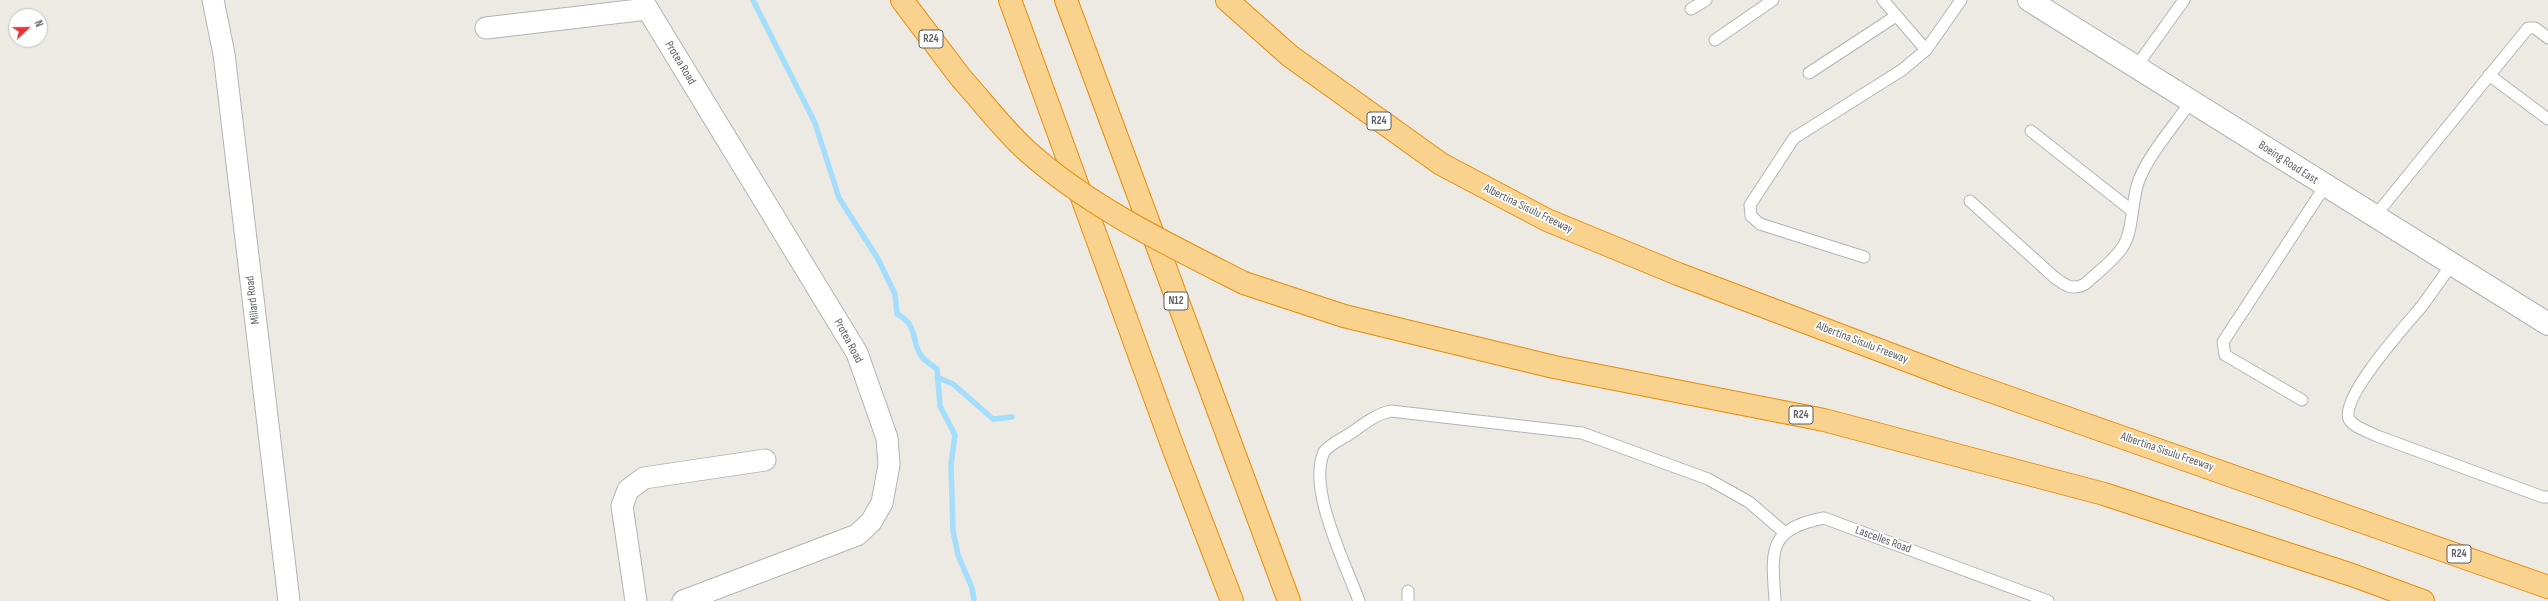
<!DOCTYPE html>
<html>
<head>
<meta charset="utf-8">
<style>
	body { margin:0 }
	#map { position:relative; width:2548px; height:601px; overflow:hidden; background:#edeae3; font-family:"Sofia Sans Condensed",sans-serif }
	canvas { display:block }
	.north { position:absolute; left:8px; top:8px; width:40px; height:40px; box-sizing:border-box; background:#fff; border:1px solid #bdbfc1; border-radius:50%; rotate:68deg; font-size:11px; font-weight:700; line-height:16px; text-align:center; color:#5b5f63 }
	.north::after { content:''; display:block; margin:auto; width:14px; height:18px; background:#e23438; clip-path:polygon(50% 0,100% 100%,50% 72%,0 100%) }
</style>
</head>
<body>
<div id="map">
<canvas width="2548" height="601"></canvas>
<div class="north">N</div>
</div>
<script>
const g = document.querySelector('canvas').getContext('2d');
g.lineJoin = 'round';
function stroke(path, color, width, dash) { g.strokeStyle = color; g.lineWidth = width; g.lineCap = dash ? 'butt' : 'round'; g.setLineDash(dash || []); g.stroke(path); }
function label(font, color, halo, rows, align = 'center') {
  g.font = font + ' "Sofia Sans Condensed",sans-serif'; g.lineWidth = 3.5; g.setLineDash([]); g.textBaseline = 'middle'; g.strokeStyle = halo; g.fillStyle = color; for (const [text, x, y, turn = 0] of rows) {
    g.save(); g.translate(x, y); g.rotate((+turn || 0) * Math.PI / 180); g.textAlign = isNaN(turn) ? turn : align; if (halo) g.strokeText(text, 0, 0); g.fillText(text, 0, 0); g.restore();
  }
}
const stream = new Path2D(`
	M 753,0 L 815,123 L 839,198 L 878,259 L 895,294 L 897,314 C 920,326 910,342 922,357 C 925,361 932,365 937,369 L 940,406 L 955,435 L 951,464 L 953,531 L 958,555 L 972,588 L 974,601
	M 937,377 L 953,384 L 993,419 L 1012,417`);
const lane = new Path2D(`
	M 1883,0 L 1926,50
	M 1691,9 L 1706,0
	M 1715,40 L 1773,0
	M 2136,67 L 2184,0
	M 1809,73 L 1896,16
	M 2489,75 L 2548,119
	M 2031,131 L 2131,210
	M 1970,201 L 2054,277 C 2065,285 2072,291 2085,284 C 2097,273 2113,261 2122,248 C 2134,231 2131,200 2139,180 C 2149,154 2175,125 2191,101
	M 2375,216 L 2528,28 L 2535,28 L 2548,38
	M 1864,257 L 1760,224 L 1751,216 L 1750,205 L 1794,138 L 1902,70 L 1926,50 L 1961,0
	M 2452,264 C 2442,278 2432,292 2422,306 C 2407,324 2340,397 2349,419 C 2353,427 2369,432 2377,436 L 2543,497 L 2548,497
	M 2302,400 L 2225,355 L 2223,342 L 2325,186
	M 1408,591 L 1408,601
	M 1359,601 C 1346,565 1307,489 1324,452 C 1328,445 1344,438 1351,433 C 1364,424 1376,414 1391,411 L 1582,433 L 1708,479 L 1749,502 L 1785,533
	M 1775,601 C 1772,552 1766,529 1824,518 L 2048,601`);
const street = new Path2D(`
	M 213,0 L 224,54 L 289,601
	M 642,0 L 857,353 L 887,438 L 889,465 L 882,503 L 871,522 L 857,535 L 683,601
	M 486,28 L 647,9
	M 636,601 L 622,506 L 628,490 L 644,478 L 765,460`);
const secondary = new Path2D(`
	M 2029,0 L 2548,324`);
const highway = new Path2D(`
	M 902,0 L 961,78
	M 1010,0 L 1174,450 L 1232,601
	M 1066,0 L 1289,601
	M 1227,0 L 1290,56 L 1441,164 L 1547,220 L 1678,274 L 1956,379 L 2548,587
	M 1244,283 L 1344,316 L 1554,367 L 1824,420 L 2104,494 L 2352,575 L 2423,601`);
const highwayBridge = new Path2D(`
	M 961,78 C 982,101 1002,128 1026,150 C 1089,207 1169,245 1244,283`);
const shields = [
	[931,39,24],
	[1379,121,24],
	[1176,301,24],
	[1801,415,24],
	[2459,554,24]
];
const shieldNames = [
	["R24",931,39],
	["R24",1379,121],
	["N12",1176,301],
	["R24",1801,415],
	["R24",2459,554]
];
const streetNames = [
	["Protea Road",680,63,59],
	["Boeing Road East",2288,163,33],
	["Albertina Sisulu Freeway",1528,209,26],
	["Millard Road",253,300,-97],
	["Protea Road",848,341,62],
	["Albertina Sisulu Freeway",1862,343,21],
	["Albertina Sisulu Freeway",2167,452,19],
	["Lascelles Road",1883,540,20]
];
stroke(stream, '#a4defc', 5.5);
stroke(lane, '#b0b4b8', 13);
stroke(street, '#b0b4b8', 23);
stroke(secondary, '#afb3b8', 24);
stroke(highway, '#e78b09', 24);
stroke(lane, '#fff', 11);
stroke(street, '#fff', 21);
stroke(secondary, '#fff', 22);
stroke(highway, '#f9d38e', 22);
stroke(highwayBridge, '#e78b09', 24, []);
stroke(highwayBridge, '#f9d38e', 22);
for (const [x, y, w] of shields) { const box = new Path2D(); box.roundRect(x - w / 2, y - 9, w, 18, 3); g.fillStyle = '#fff'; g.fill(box); stroke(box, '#5b5f63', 1); }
label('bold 11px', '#5b5f63', null, shieldNames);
label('12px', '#5b5f63', '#fff', streetNames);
</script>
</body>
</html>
